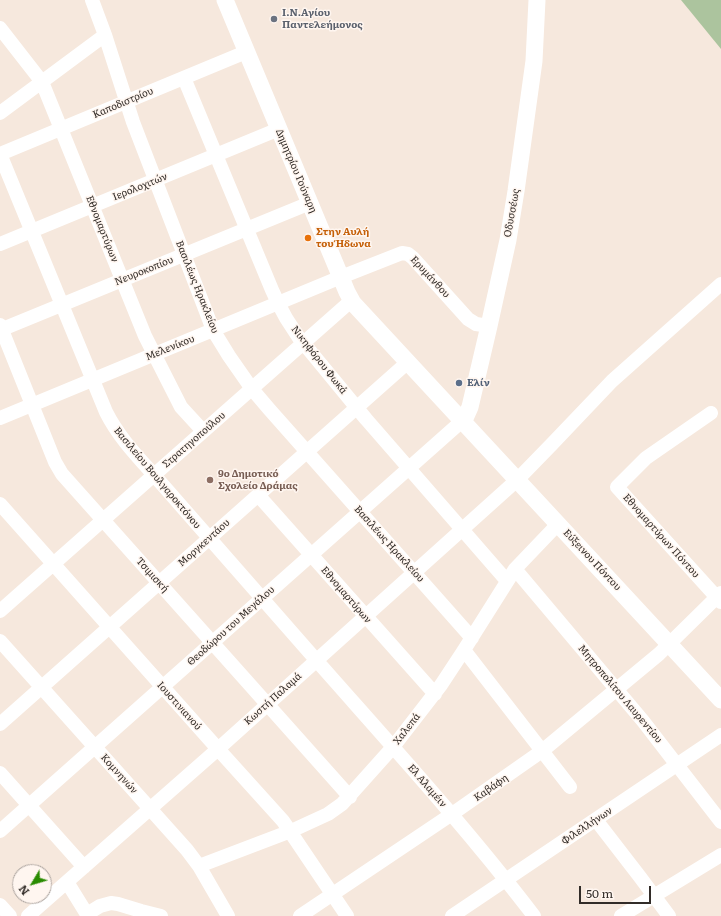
<!DOCTYPE html>
<html>
<head>
<meta charset="utf-8">
<style>
	body { margin:0 }
	#map { position:relative; width:721px; height:916px; overflow:hidden; background:#f6e8dd; font-family:Literata,serif }
	canvas { display:block }
	.north { position:absolute; left:12px; top:864px; width:40px; height:40px; box-sizing:border-box; background:#fff6f0; border:1px solid #ada5a0; border-radius:50%; rotate:232deg; font-size:11px; font-weight:700; line-height:16px; text-align:center; color:#322c28 }
	.north::after { content:''; display:block; margin:auto; width:14px; height:18px; background:#298b00; clip-path:polygon(50% 0,100% 100%,50% 72%,0 100%) }
	.scale { position:absolute; left:579px; top:886px; width:72px; height:18px; box-sizing:border-box; border:2px solid #322c28; border-top:0; padding-left:5px; font-size:12px; line-height:14px; white-space:nowrap; color:#322c28; -webkit-text-stroke:3px #fff6f0; paint-order:stroke }
</style>
</head>
<body>
<div id="map">
<canvas width="721" height="916"></canvas>
<div class="north">N</div>
<div class="scale">50 m</div>
</div>
<script>
const g = document.querySelector('canvas').getContext('2d');
g.lineJoin = 'round';
function fill(path, color) { g.fillStyle = color; g.fill(path, 'evenodd'); }
function stroke(path, color, width, dash) { g.strokeStyle = color; g.lineWidth = width; g.lineCap = dash ? 'butt' : 'round'; g.setLineDash(dash || []); g.stroke(path); }
function label(font, color, halo, rows, align = 'center') {
  g.font = font + ' Literata,serif'; g.lineWidth = 3; g.setLineDash([]); g.textBaseline = 'middle'; g.strokeStyle = halo; g.fillStyle = color; for (const [text, x, y, turn = 0] of rows) {
    g.save(); g.translate(x, y); g.rotate((+turn || 0) * Math.PI / 180); g.textAlign = isNaN(turn) ? turn : align; if (halo) g.strokeText(text, 0, 0); g.fillText(text, 0, 0); g.restore();
  }
}
const green = new Path2D(`
	M 681,0 L 721,0 L 721,49 Z`);
const minor = new Path2D(`
	M 92,0 L 105,35 L 133,122 L 205,309 L 213,330 L 229,356 L 252,389 L 269,409 L 472,638
	M 0,28 L 42,82 L 145,336 L 181,407 L 203,431
	M 184,78 L 272,290 L 278,303 L 286,318 L 299,338 L 310,351 L 366,419 L 507,581
	M 0,113 L 105,35
	M 0,154 L 106,412 C 118,436 136,455 154,475 C 208,537 262,599 317,661 C 391,745 466,827 534,916
	M 0,154 L 246,52
	M 0,244 L 279,129
	M 0,325 L 55,462 L 62,474 L 350,797
	M 0,330 L 310,203
	M 711,413 L 646,458 L 617,487 L 721,602
	M 0,418 L 341,277 L 402,253 L 408,254 L 413,258 L 468,319 L 476,324 L 489,326
	M 258,495 L 435,694
	M 0,504 L 218,749 L 283,821 L 347,916
	M 515,569 L 643,721 L 721,822
	M 0,611 L 352,300
	M 0,641 L 187,850 L 199,866 L 228,916
	M 464,650 L 570,787
	M 0,724 L 408,362
	M 0,773 L 84,867
	M 596,820 L 640,877 L 669,916
	M 0,831 L 462,421
	M 199,866 L 291,831 L 328,814 L 342,804 L 393,747 L 441,685 L 464,650 L 510,577 L 515,569 L 558,524
	M 67,882 L 88,916
	M 0,905 L 10,916
	M 87,914 L 100,906 L 111,903 L 118,904 L 141,911 L 161,916
	M 28,916 L 218,749 L 517,480 L 552,444 L 612,381 L 721,284
	M 300,916 L 452,814 L 542,751 L 659,654 L 721,593
	M 452,916 L 721,735
	M 621,916 L 721,855`);
const major = new Path2D(`
	M 225,0 L 347,292 L 353,303 L 721,700
	M 462,421 L 466,416 L 470,407 L 489,326 L 508,240 L 516,191 L 534,61 L 537,0`);
const markers = [
	[274,19,4,"#6b7280"],
	[308,238,4,"#e8710a"],
	[459,383,4,"#5c6f8a"],
	[210,480,4,"#8d6e63"]
];
const worshipNames = [
	["Ι.Ν.Αγίου",282,13],
	["Παντελεήμονος",282,25]
];
const streetNames = [
	["Καποδιστρίου",123,103,-23],
	["Δημητρίου Γούναρη",296,171,67],
	["Ιερολοχιτών",140,187,-22],
	["Οδυσσέως",512,213,-80],
	["Εθνομαρτύρων",102,229,68],
	["Νευροκοπίου",144,271,-22],
	["Ερυμάνθου",430,277,47],
	["Βασιλέως Ηρακλείου",197,287,68],
	["Μελενίκου",170,348,-22],
	["Νικηφόρου Φωκά",319,360,52],
	["Στρατηγοπούλου",194,440,-41],
	["Βασιλείου Βουλγαροκτόνου",157,478,50],
	["Εθνομαρτύρων Πόντου",661,536,48],
	["Μοργκεντάου",204,543,-42],
	["Βασιλέως Ηρακλείου",389,544,48],
	["Εύξεινου Πόντου",592,560,47],
	["Τσιμισκή",152,575,48],
	["Εθνομαρτύρων",346,595,49],
	["Θεοδώρου του Μεγάλου",231,626,-42],
	["Μητροπολίτου Λαυρεντίου",620,694,50],
	["Κωστή Παλαμά",273,699,-42],
	["Ιουστινιανού",179,706,48],
	["Χαλεπά",407,729,-52],
	["Κομνηνών",119,774,48],
	["Ελ Αλαμέιν",427,786,49],
	["Καβάφη",491,788,-35],
	["Φιλελλήνων",587,826,-34]
];
const foodNames = [
	["Στην Αυλή",316,232],
	["του Ήδωνα",316,244]
];
const serviceNames = [
	["Ελίν",467,383]
];
const educationNames = [
	["9ο Δημοτικό",218,474],
	["Σχολείο Δράμας",218,486]
];
fill(green, '#acc49e');
stroke(minor, '#fff', 14);
stroke(major, '#fff', 17);
for (const [x, y, r, color] of markers) { const dot = new Path2D(); dot.arc(x, y, r, 0, 2 * Math.PI); g.fillStyle = color; g.fill(dot); stroke(dot, '#fff6f0', 1.5); }
label('bold 10px', '#5b616d', '#fff6f0', worshipNames, 'left');
label('10px', '#322c28', '#fff6f0', streetNames);
label('bold 10px', '#c56008', '#fff6f0', foodNames, 'left');
label('bold 10px', '#4e5e75', '#fff6f0', serviceNames, 'left');
label('bold 10px', '#785e54', '#fff6f0', educationNames, 'left');
</script>
</body>
</html>
